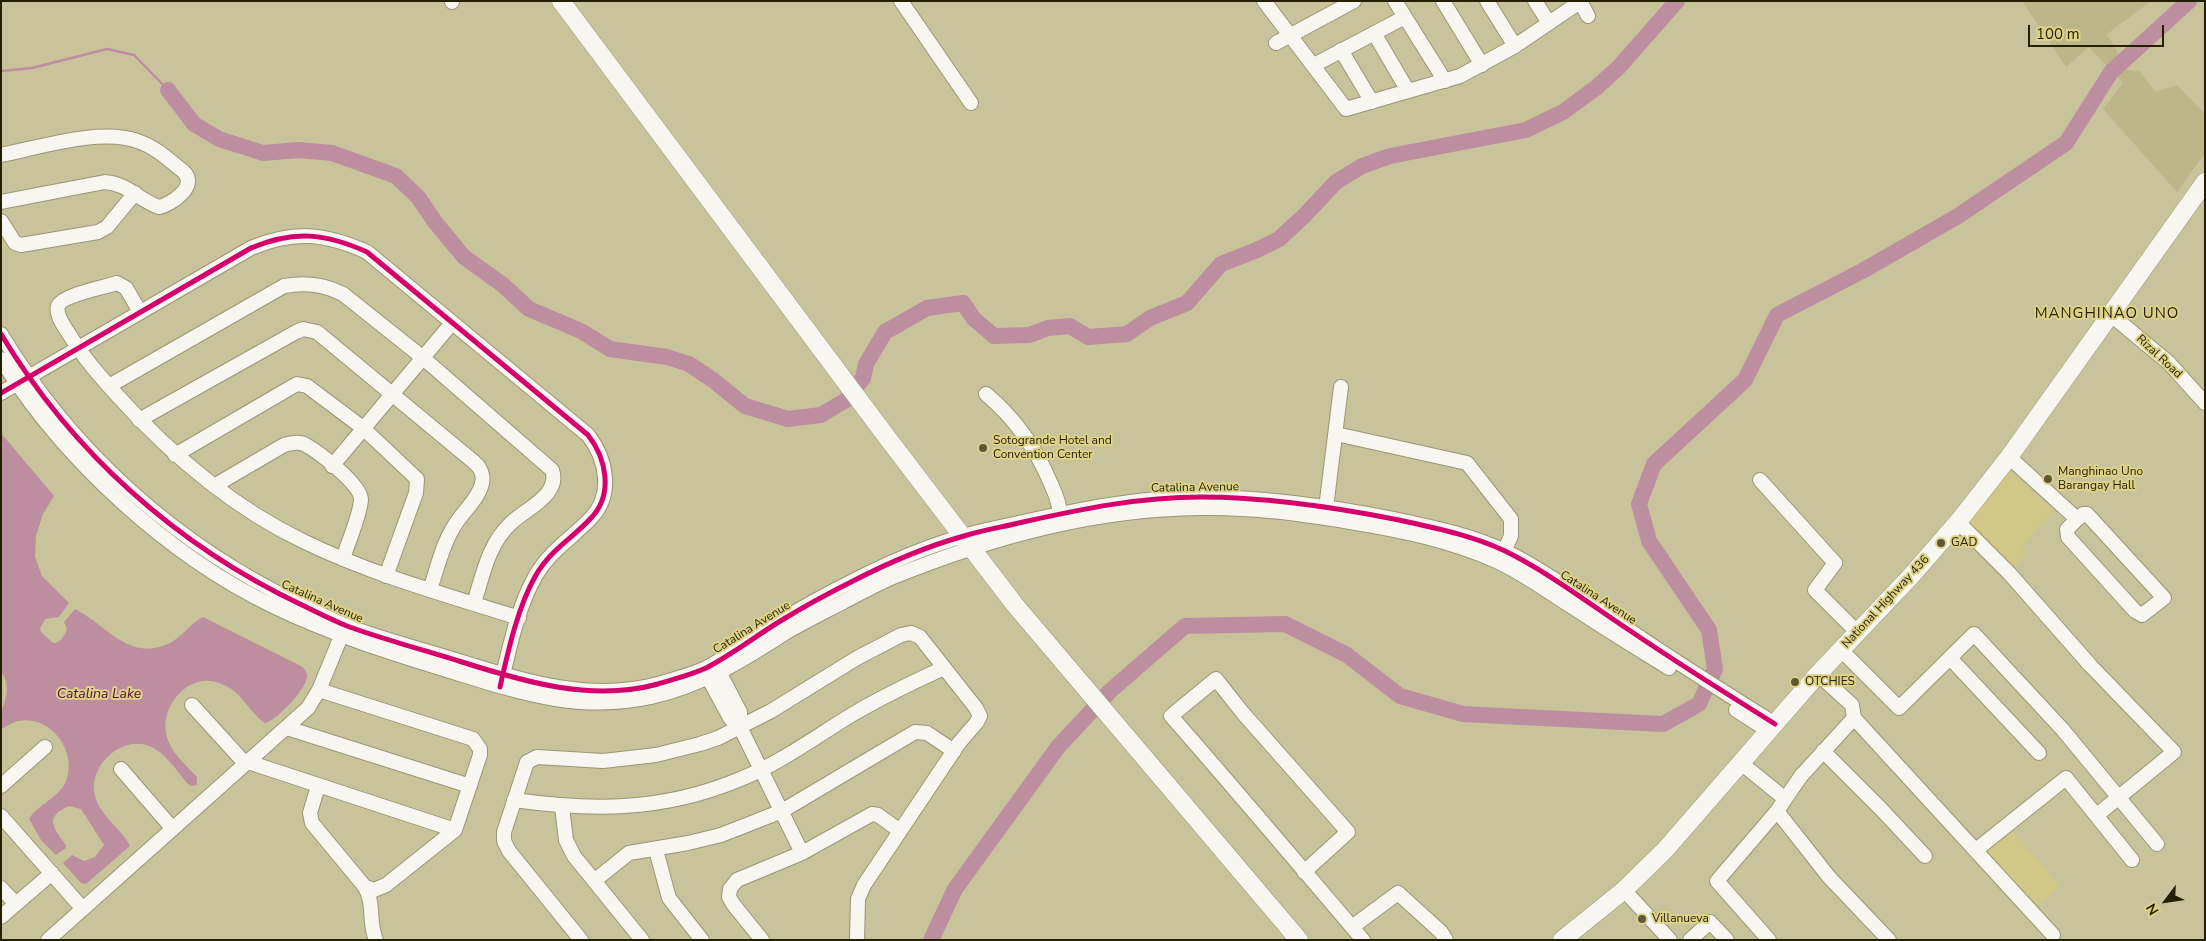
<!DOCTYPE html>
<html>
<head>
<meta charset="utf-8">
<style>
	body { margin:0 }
	#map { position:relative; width:2206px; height:941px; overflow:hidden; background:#c9c39b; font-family:"Nunito Sans",sans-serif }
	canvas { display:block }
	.frame { position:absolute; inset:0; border:2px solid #241f01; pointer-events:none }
	.north { position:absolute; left:2141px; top:876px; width:50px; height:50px; -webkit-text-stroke:4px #ddd287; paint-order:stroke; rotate:239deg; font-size:14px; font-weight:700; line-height:20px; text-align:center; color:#241f01 }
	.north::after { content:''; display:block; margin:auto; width:18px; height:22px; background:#241f01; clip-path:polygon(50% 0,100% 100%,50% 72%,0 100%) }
	.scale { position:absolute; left:2028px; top:25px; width:136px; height:22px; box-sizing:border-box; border:2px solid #241f01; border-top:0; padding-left:6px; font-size:15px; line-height:18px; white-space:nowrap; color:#241f01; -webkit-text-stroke:4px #ddd287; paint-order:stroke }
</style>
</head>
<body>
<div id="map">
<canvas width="2206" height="941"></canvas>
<div class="frame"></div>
<div class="north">N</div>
<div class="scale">100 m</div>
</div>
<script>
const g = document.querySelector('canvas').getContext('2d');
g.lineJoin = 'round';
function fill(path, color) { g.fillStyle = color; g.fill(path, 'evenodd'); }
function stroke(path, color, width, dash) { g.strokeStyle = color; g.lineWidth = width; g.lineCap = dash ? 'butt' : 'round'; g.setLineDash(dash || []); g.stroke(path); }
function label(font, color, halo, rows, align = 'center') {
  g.font = font + ' "Nunito Sans",sans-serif'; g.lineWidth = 4; g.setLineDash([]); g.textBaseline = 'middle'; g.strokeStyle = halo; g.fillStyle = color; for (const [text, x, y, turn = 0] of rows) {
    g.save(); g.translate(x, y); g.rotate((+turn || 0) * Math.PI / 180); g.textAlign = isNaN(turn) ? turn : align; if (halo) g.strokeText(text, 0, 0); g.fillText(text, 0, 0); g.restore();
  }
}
const built = new Path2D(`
	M 2008,470 L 2053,510 L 2021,547 L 2027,553 L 2011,571 L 1964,526 Z
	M 2008,826 L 2060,886 L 2033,910 L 1981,849 Z`);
const green = new Path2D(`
	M 2022,1 L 2151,1 L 2107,34 L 2128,70 L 2139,71 L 2156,92 L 2177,85 L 2205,114 L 2205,153 L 2177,192 L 2103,109 L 2123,83 L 2089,47 L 2066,67 Z`);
const water = new Path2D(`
	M 1,433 L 54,496 L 43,514 L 36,536 L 35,557 L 42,576 L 69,603 L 59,617 L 45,619 L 40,629 L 42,633 L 53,643 C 61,643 64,636 67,629 L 64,622 L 75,609 C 107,625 129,663 170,643 C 183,636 191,623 203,617 L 301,666 C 305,669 307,672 307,676 C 307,689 277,720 265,723 C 248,712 243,691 219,683 C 188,671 158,708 167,737 C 171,753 186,765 197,777 L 197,785 L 191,786 L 187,783 C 177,771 165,752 149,746 C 121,735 87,767 95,796 C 100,816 122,829 130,846 L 86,884 L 81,883 L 63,863 L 72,855 L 84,861 L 95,857 L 104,845 L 81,809 L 69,806 C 43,817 54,829 66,845 L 66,848 L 56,855 L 41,840 L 29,819 C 38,804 59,798 66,781 C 78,751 50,714 18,721 C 13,722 6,727 1,729 C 1,723 0,715 2,709 C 7,696 10,684 1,671 Z`);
const stream = new Path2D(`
	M 1,71 L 32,68 L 107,49 L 134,55 L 168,90`);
const river = new Path2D(`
	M 168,90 L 194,124 L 219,139 L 263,153 L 299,150 L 332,153 L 396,176 L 418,197 L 435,222 L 464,257 L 503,285 L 529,309 L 581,331 L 610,349 L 667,357 L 689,364 L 713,380 L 745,406 L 788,419 L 821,415 L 846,400 L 863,378 L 866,364 L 885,332 L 927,308 L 963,303 L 974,319 L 994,336 L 1029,335 L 1048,328 L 1070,326 L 1088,337 L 1127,334 L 1150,318 L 1187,303 L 1221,264 L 1257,250 L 1279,239 L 1304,216 L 1336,182 L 1362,166 L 1390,156 L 1526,130 L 1563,112 L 1597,87 L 1619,67 L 1677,1
	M 931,940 L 955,889 L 1058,747 L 1110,691 L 1185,626 L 1285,624 L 1347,655 L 1400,696 L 1463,714 L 1663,724 L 1699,704 L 1715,669 L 1709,630 L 1649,541 L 1639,504 L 1654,464 L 1745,380 L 1777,315 L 1864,270 L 1958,216 L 2066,143 L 2111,72 L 2189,1`);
const minor = new Path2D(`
	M 901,1 L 971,103
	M 1264,1 L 1346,109 L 1460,76 L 1515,46 L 1580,2
	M 1395,1 L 1445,81
	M 1443,1 L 1482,65
	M 1487,1 L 1515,46
	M 1535,1 L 1549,23
	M 1580,1 L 1588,16
	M 452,2 L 452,1
	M 1374,33 L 1408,91
	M 1276,43 L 1354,1
	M 1341,50 L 1372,102
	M 1314,65 L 1405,17
	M 1,155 C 41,147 102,127 140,142 C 157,148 170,161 184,172 C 198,186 172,204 159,207 C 138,200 129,184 105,182 L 1,202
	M 1,221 L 15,243 L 21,245 L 98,232 L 107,227 L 135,193
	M 140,312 L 126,288 L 117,283 C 105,287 62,295 58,306 C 55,315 66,329 71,337 C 83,357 99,375 115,393 C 169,453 231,507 305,542 C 373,575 447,595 519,618
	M 2110,314 L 2169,363 L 2205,403
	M 1,334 C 72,452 177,546 302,605 C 317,612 332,620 347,626 C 385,640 424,650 462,662 C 525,682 592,702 658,684 C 674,679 691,675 706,668 C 733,654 757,635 782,620 C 805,606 829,593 853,581 C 886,564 928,546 964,536 C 983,530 1003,527 1023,522 C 1082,509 1139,497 1201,497 C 1268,497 1334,507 1399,520 C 1435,528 1471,535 1505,551 C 1548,572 1591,605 1632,632 C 1679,664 1727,694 1775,724
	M 1,359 C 63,459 168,556 275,607 C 331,634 391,653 450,671 C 518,692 579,713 651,697 C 701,686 743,660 785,633 C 804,622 824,612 843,602 C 859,594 876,584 893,577 C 992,537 1094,509 1201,508 C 1251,507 1301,514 1350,522 C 1400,530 1448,540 1494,560 C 1522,572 1548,592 1574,608 C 1605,629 1637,648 1669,668
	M 109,386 L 284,286 C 305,282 324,284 343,294 L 422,357 L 552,470 C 561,495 525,509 510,524 C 488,545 483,575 474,603
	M 1,393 L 251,248 C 294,230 325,233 367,252 L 588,435 C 606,458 614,494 591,518 C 572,538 550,551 536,575 C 518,606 509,649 501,684
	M 986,394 C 1016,419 1036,448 1051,484 C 1056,495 1062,509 1059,521
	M 139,420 L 296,332 L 303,329 L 317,332 L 474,462 C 480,467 484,475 482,483 C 479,499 461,513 453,528 C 442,546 437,569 430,590
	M 1336,434 L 1467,463 L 1511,519 L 1511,536 L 1501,558
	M 175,455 L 290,388 L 297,384 L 307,386 L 363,428 L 417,479 L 416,493 L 386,576
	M 2009,457 L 2077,519
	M 332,466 L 452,323
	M 1760,480 L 1835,563 L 1815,590 L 1858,633
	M 214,486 L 284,445 C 292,443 299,441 306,445 C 320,453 360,484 361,499 C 361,513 347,545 343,559
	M 2083,514 L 2087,514 L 2164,598 L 2142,615 L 2135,611 L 2068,537 L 2067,529 Z
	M 1325,516 L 1341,387
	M 1958,522 L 2009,573 L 2090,665 L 2174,752 L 2097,815
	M 1841,650 L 1899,708 L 1974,634 L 2063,730 L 2157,844
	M 1950,658 L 2039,753
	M 715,664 L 740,712 L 740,727
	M 705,672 L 730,718 L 740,727 L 802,853
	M 1818,674 L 1852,705 L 1854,718 L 2053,935
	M 192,705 L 242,760 L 455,830
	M 1736,710 L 1769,731
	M 287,728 L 470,786
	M 1823,751 L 1881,809 L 1925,856
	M 1741,763 L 1784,798
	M 121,769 L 173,829
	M 1,786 L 45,747
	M 318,786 L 310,813 L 312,823 L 365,887 L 374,890 L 386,885 L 455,830 L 480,755 L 480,749 L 473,739 L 319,690
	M 514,800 C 593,811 663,811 738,780 C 779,764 815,737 853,714 C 882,697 913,682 944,668
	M 562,807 L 566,840 L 574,856 L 642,940
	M 1777,811 L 1829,877 L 1889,940
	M 1,816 L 83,909
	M 656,850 L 669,898 L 702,940
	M 1976,850 L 2066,778 L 2132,860
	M 1304,872 L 1348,832 L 1242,712 L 1216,679 L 1171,716 C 1236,790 1299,865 1363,940
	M 594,881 L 629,853 L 688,843 L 721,835 L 782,811 L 915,732 L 927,733 L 954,751
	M 365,887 C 375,905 368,922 376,940
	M 1,888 L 16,904
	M 1624,890 L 1670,940
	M 1,917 L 52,873
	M 1352,927 L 1398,893 L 1441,932 L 1446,940
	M 48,940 L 308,708 L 319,690 L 344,629
	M 581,940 L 509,851 L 504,841 L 504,832 L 527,762 L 537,757 L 603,761 L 656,755 L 700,744 L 718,738 L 771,711 L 857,658 L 901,635 L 911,633 L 920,637 L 976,708 L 980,716 L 977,722 L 959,743 L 864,885 L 858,899 L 857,940
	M 762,940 L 733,904 L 729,897 L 730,889 L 737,880 L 802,853 L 872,814 L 878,815 L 900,831
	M 1690,940 L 1710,922 L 1727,940
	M 1769,940 L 1717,881 L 1777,811 L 1801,776 L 1854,718`);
const major = new Path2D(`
	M 561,1 L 889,440 L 1015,605 L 1299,940
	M 1562,940 L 1624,890 L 1665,850 L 1818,674 L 1911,576 L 1958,522 L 2009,457 L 2205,182`);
const cycleway = new Path2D(`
	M 1,334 C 72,452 177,546 302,605 C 317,612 332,620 347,626 C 385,640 424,650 462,662 C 525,682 592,702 658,684 C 674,679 691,675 706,668 C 733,654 757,635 782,620 C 805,606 829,593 853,581 C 886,564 928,546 964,536 C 983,530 1003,527 1023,522 C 1082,509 1139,497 1201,497 C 1268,497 1334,507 1399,520 C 1435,528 1471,535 1505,551 C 1548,572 1591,605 1632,632 C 1679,664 1727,694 1775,724
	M 1,393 L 251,248 C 294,230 325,233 367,252 L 588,435 C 606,458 614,494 591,518 C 573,538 550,550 536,575 C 518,606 508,651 500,687`);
const markers = [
	[983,448,5,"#5e5837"],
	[2048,479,5,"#5e5837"],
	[1941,543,5,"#5e5837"],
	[1795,682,5,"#5e5837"],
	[1642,919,5,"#5e5837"]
];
const streetNames = [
	["Rizal Road",2159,357,43],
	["Catalina Avenue",1195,488,-1],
	["Catalina Avenue",1598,598,33],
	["Catalina Avenue",322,602,24],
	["National Highway 436",1886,602,-47],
	["Catalina Avenue",752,628,-32]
];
const poiNames = [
	["Sotogrande Hotel and",993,441],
	["Convention Center",993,455],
	["Manghinao Uno",2058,472],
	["Barangay Hall",2058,486],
	["GAD",1951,543],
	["OTCHIES",1805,682],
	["Villanueva",1652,919]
];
const waterNames = [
	["Catalina Lake",99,695]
];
const quarterNames = [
	["MANGHINAO UNO",2107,314]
];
fill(built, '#d1c787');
fill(green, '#bdb689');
fill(water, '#bd8ea0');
stroke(stream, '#bd8ea0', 2.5);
stroke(river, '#bd8ea0', 16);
stroke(minor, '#9a9575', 16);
stroke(major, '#9a9575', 19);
stroke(minor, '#f7f6f0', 14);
stroke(major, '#f7f6f0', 18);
stroke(cycleway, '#d6006c', 5);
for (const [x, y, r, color] of markers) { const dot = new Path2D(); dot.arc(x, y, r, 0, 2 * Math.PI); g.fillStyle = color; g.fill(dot); stroke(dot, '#ddd287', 2); }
label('12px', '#241f01', '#ddd287', streetNames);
label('12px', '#241f01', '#ddd287', poiNames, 'left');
label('italic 14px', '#580a45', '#ddd287', waterNames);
g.letterSpacing = '1px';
label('15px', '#241f01', '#ddd287', quarterNames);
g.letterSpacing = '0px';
</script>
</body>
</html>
